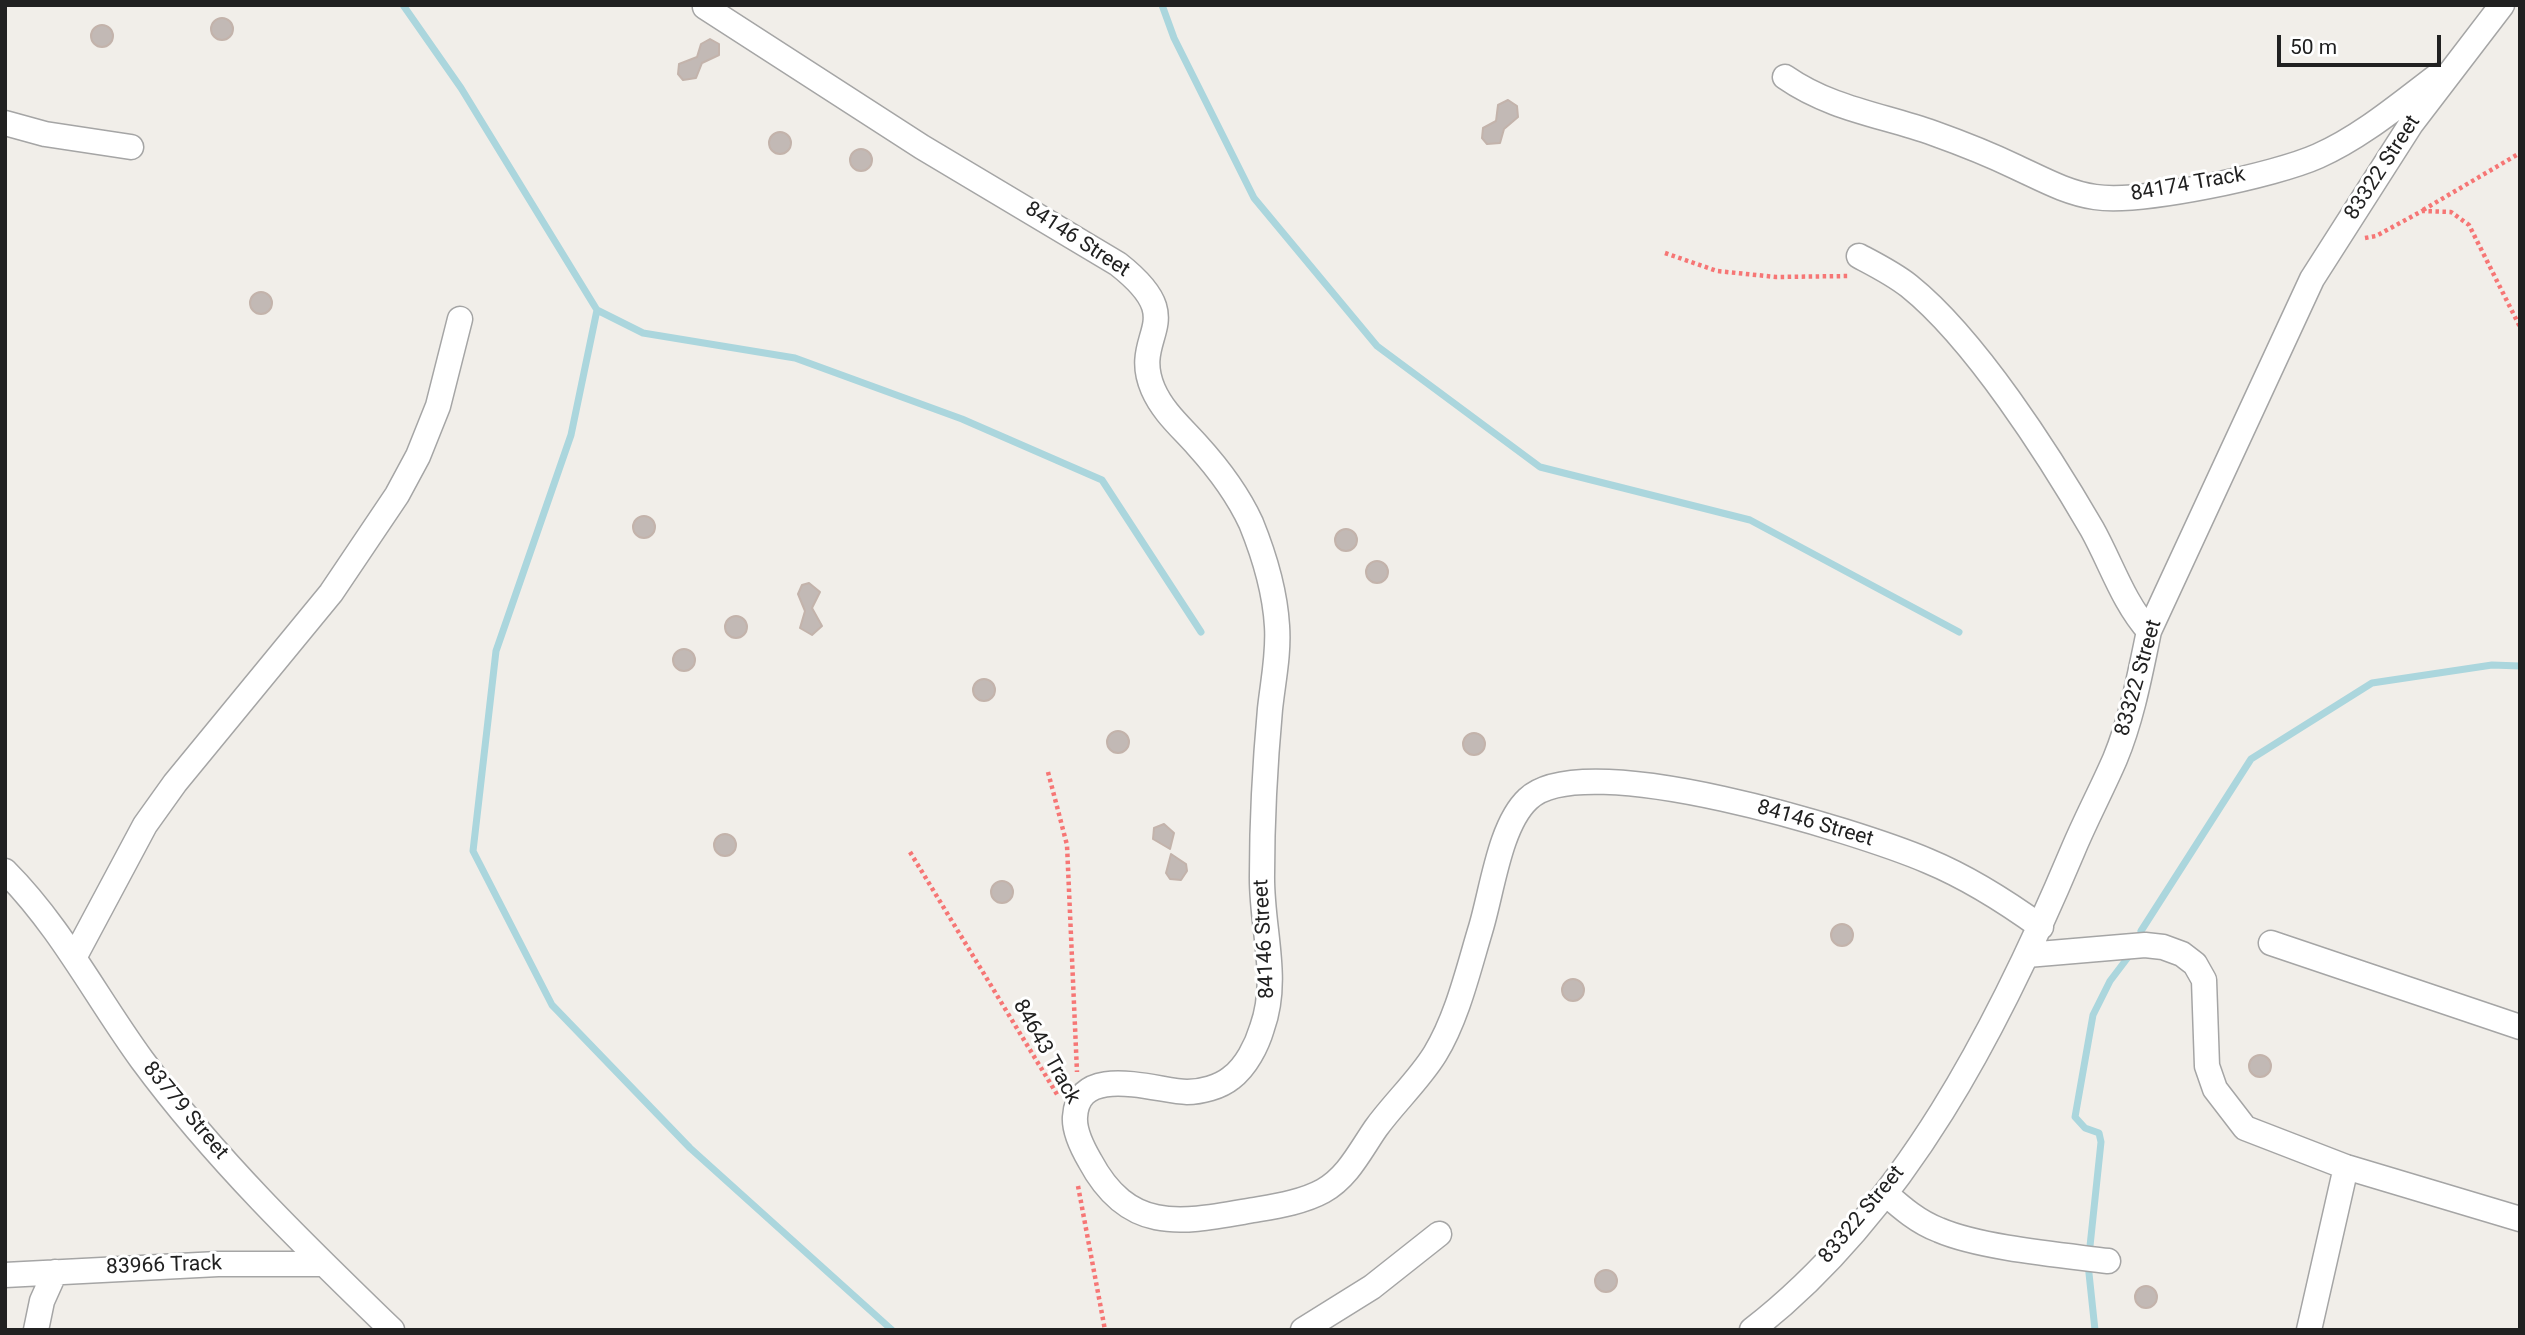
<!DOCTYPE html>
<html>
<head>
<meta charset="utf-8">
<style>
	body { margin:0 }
	#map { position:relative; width:2525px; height:1335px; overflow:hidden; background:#f1eee9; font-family:Roboto,sans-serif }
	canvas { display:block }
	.frame { position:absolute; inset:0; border:7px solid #212121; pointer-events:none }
	.scale { position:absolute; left:2277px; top:35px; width:164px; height:32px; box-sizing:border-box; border:4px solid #212121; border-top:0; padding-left:9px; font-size:21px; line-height:24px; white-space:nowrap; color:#212121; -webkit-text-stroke:5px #fff; paint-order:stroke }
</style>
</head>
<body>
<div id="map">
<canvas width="2525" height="1335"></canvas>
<div class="frame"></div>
<div class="scale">50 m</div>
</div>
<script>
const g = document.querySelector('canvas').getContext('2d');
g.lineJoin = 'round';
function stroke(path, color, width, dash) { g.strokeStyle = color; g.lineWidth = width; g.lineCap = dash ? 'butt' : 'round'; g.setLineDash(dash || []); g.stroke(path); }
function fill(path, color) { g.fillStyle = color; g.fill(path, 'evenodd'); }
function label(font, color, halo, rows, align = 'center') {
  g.font = font + ' Roboto,sans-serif'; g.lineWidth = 6; g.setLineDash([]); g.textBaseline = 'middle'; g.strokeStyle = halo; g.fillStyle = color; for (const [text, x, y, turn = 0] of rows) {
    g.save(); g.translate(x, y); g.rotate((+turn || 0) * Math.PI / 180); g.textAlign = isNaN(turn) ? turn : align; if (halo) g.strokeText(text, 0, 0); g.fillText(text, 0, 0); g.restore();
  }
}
const stream = new Path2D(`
	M 403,5 L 461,88 L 597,310 L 571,435 L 496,651 L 473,851 L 552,1005 L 690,1148 L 892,1330
	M 1162,5 L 1174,38 L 1254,198 L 1377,346 L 1540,467 L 1750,520 L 1959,632
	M 597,310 L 643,333 L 795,358 L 962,419 L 1102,480 L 1201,632
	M 2141,931 L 2251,759 L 2372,683 L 2492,665 L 2520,666
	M 2090,1246 L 2101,1142 L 2099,1133 L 2085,1128 L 2075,1117 L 2093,1015 L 2110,981 L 2132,952
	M 2088,1264 L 2095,1330`);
const building = new Path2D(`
	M211 29a11 11 0 1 1 22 0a11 11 0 1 1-22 0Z
	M91 36a11 11 0 1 1 22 0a11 11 0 1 1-22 0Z
	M 710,39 L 719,44 L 719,55 L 702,63 L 696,78 L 683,80 L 678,74 L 679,64 L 697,57 L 701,44 Z
	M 1508,100 L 1517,106 L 1518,117 L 1504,129 L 1500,143 L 1487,144 L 1482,138 L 1483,128 L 1496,121 L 1498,105 Z
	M769 143a11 11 0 1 1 22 0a11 11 0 1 1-22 0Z
	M850 160a11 11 0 1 1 22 0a11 11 0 1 1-22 0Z
	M250 303a11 11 0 1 1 22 0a11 11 0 1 1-22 0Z
	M633 527a11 11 0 1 1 22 0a11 11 0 1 1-22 0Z
	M1335 540a11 11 0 1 1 22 0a11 11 0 1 1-22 0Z
	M1366 572a11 11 0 1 1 22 0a11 11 0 1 1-22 0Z
	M 809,583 L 820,592 L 812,608 L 822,626 L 812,635 L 800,628 L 805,611 L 798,594 L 802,585 Z
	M725 627a11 11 0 1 1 22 0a11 11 0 1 1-22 0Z
	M673 660a11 11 0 1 1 22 0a11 11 0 1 1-22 0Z
	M973 690a11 11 0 1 1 22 0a11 11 0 1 1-22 0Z
	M1107 742a11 11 0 1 1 22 0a11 11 0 1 1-22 0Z
	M1463 744a11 11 0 1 1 22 0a11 11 0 1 1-22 0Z
	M 1164,824 L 1174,833 L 1170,849 L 1153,839 L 1154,828 Z
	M714 845a11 11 0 1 1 22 0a11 11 0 1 1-22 0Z
	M 1171,854 L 1186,864 L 1187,871 L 1181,880 L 1170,879 L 1166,873 Z
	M991 892a11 11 0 1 1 22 0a11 11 0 1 1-22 0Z
	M1831 935a11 11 0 1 1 22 0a11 11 0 1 1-22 0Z
	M1562 990a11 11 0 1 1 22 0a11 11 0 1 1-22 0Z
	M2249 1066a11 11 0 1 1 22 0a11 11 0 1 1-22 0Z
	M1595 1281a11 11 0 1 1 22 0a11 11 0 1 1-22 0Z
	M2135 1297a11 11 0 1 1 22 0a11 11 0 1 1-22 0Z`);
const path = new Path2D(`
	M 2423,210 L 2520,153
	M 2365,238 L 2376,236 L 2422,211 L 2451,212 L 2469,225 L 2520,327
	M 1665,253 L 1717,271 L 1776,277 L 1850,276
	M 1048,772 L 1067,845 L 1077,1072
	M 910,852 L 1058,1096
	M 1078,1186 L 1105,1330`);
const minor = new Path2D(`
	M 705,7 L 922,147 L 1118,264 C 1193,323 1129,333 1153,389 C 1163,412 1181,427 1197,445 C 1217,467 1238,495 1251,523 C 1264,555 1275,592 1277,626 C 1279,654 1273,681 1270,709 C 1265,764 1262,820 1262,875 C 1261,927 1280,978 1262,1028 C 1257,1045 1246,1067 1231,1078 C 1220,1087 1201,1092 1187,1092 C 1156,1091 1078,1062 1075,1117 C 1074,1131 1083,1149 1090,1161 C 1130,1236 1184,1222 1254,1210 C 1277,1206 1303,1202 1323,1191 C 1348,1177 1360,1151 1376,1128 C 1394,1103 1419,1080 1435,1054 C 1457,1018 1468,971 1480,931 C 1492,893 1499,826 1528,799 C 1583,745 1860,832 1928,861 C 1969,878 2005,901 2041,927
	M 1785,77 C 1831,109 1882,115 1933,133 C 1961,143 1989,154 2016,167 C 2042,179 2067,193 2095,197 C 2141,204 2276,175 2318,156 C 2361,137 2400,104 2437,76
	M 5,123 L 45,134 L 131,147
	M 1859,256 C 1876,265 1894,274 1909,286 C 1975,339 2049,455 2092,529 C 2111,563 2123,602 2149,631
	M 5,871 C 61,927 96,997 142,1060 C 215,1159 304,1245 392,1330
	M 2271,943 L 2520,1027
	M 2027,955 L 2145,945 L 2163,947 L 2182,954 L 2195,964 L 2204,980 L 2207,1066 L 2215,1089 L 2245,1128 L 2346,1167 L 2520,1219
	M 75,956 L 145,825 L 175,783 L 331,593 L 397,495 L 418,456 L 438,406 L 460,319
	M 1886,1194 C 1902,1208 1918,1222 1939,1230 C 1981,1248 2061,1255 2108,1261
	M 5,1275 L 218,1264 L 323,1264
	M 36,1330 L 42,1301 L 55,1272
	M 1303,1330 L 1372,1287 L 1439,1234
	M 1752,1330 C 1905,1211 1999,1026 2073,850 C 2086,819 2102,789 2115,759 C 2132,718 2140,674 2149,631 L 2312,279 L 2411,124 L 2502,5
	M 2309,1330 L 2346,1167`);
const streetNames = [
	["83322 Street",2383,168,-57],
	["84174 Track",2188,185,-10],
	["84146 Street",1077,240,33],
	["83322 Street",2139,678,-74],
	["84146 Street",1815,824,16],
	["84146 Street",1265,939,-93],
	["84643 Track",1046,1052,61],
	["83779 Street",185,1111,50],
	["83322 Street",1862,1215,-50],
	["83966 Track",164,1266,-2]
];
stroke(stream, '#abd6dd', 7);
fill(building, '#c2b9b5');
stroke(building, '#c3b3ab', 2);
stroke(minor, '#a5a5a5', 27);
stroke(path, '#f67675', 4.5, [3.5, 3.5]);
stroke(minor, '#fff', 24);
label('21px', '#212121', '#fff', streetNames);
</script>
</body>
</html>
